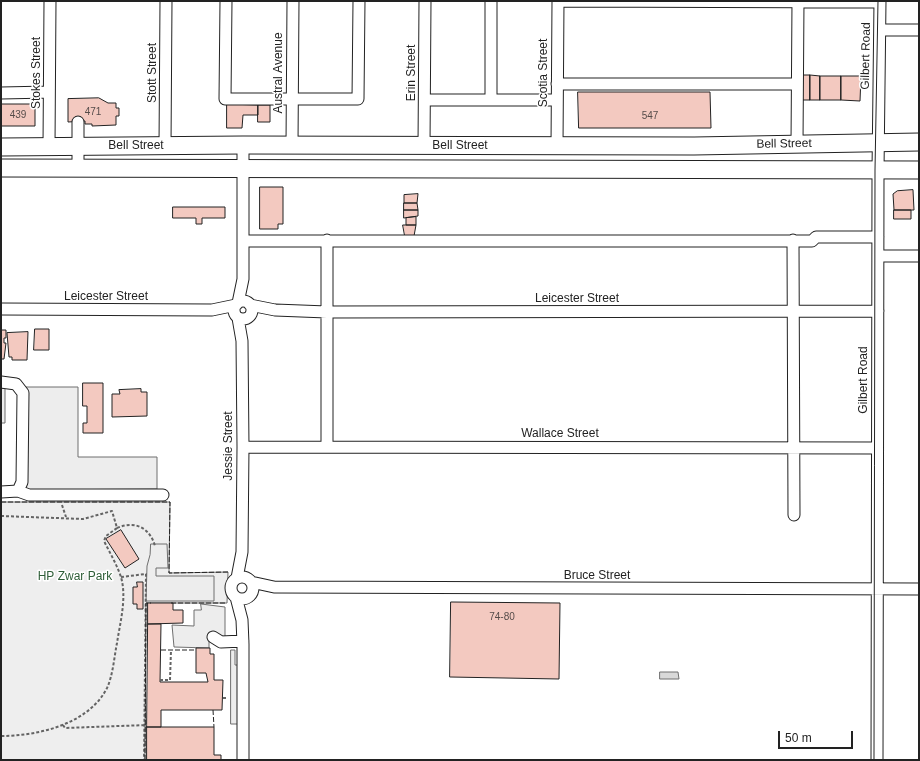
<!DOCTYPE html>
<html>
<head>
<meta charset="utf-8">
<style>
	body { margin:0 }
	#map { position:relative; width:920px; height:761px; overflow:hidden; background:#fff; font-family:Arial,sans-serif }
	canvas { display:block }
	.frame { position:absolute; inset:0; border:2px solid #222; pointer-events:none }
	.scale { position:absolute; left:778px; top:731px; width:75px; height:18px; box-sizing:border-box; border:2px solid #222; border-top:0; padding-left:5px; font-size:12px; line-height:14px; white-space:nowrap; color:#222; -webkit-text-stroke:3px #fff; paint-order:stroke }
</style>
</head>
<body>
<div id="map">
<canvas width="920" height="761"></canvas>
<div class="frame"></div>
<div class="scale">50 m</div>
</div>
<script>
const g = document.querySelector('canvas').getContext('2d');
g.lineJoin = 'round';
function fill(path, color) { g.fillStyle = color; g.fill(path, 'evenodd'); }
function stroke(path, color, width, dash) { g.strokeStyle = color; g.lineWidth = width; g.lineCap = dash ? 'butt' : 'round'; g.setLineDash(dash || []); g.stroke(path); }
function label(font, color, halo, rows, align = 'center') {
  g.font = font + ' Arial,sans-serif'; g.lineWidth = 3; g.setLineDash([]); g.textBaseline = 'middle'; g.strokeStyle = halo; g.fillStyle = color; for (const [text, x, y, turn = 0] of rows) {
    g.save(); g.translate(x, y); g.rotate((+turn || 0) * Math.PI / 180); g.textAlign = isNaN(turn) ? turn : align; if (halo) g.strokeText(text, 0, 0); g.fillText(text, 0, 0); g.restore();
  }
}
const green = new Path2D(`
	M 1,502 L 170,502 L 169,573 L 228,572 L 227,603 L 146,603 L 145,760 L 1,760 Z`);
const parking = new Path2D(`
	M 26,387 L 78,387 L 78,457 L 157,457 L 157,489 L 26,490 Z
	M 1,388 L 5,388 L 5,423 L 1,423 Z
	M 151,544 L 167,544 L 168,568 L 156,568 L 156,576 L 214,576 L 214,601 L 146,601 L 147,566 L 150,555 Z
	M 201,604 L 225,607 L 225,637 L 218,637 L 209,632 L 209,648 L 174,647 L 172,625 L 194,626 L 194,610 L 201,610 Z
	M 231,650 L 235,650 L 235,665 L 238,665 L 238,724 L 231,724 Z`);
const water = new Path2D(`
	M 660,672 L 678,672 L 679,679 L 660,679 Z`);
const building = new Path2D(`
	M 801,75 L 810,75 L 810,100 L 801,100 Z
	M 810,75 L 820,76 L 820,100 L 810,100 Z
	M 820,76 L 841,76 L 841,100 L 820,100 Z
	M 841,76 L 861,76 L 860,101 L 841,100 Z
	M 578,92 L 710,92 L 711,128 L 579,128 Z
	M 99,98 L 108,103 L 116,103 L 116,108 L 119,108 L 119,116 L 116,116 L 116,125 L 92,126 L 92,124 L 85,124 L 85,121 L 68,122 L 68,99 Z
	M 1,104 L 35,104 L 35,126 L 1,126 Z
	M 227,104 L 258,105 L 258,115 L 243,115 L 242,128 L 227,128 Z
	M 258,105 L 270,105 L 270,122 L 258,122 Z
	M 260,187 L 283,187 L 283,224 L 278,224 L 278,229 L 260,229 Z
	M 913,190 L 914,210 L 894,210 L 893,194 L 897,191 Z
	M 418,194 L 417,203 L 404,203 L 404,195 Z
	M 404,203 L 417,203 L 418,210 L 404,210 Z
	M 173,207 L 225,207 L 225,218 L 202,218 L 202,224 L 196,224 L 196,218 L 173,218 Z
	M 404,210 L 418,210 L 418,216 L 404,218 Z
	M 894,210 L 911,210 L 911,219 L 894,219 Z
	M 416,217 L 416,225 L 406,225 L 406,218 Z
	M 403,225 L 416,225 L 414,236 L 405,236 Z
	M 35,329 L 49,329 L 49,350 L 34,350 Z
	M 1,330 L 6,330 L 6,338 L 4,338 L 4,343 L 6,343 L 4,359 L 1,359 Z
	M 28,332 L 27,360 L 12,360 L 12,357 L 9,357 L 7,333 Z
	M 83,383 L 103,383 L 103,433 L 83,433 L 83,423 L 87,423 L 87,406 L 83,406 Z
	M 141,389 L 141,392 L 147,392 L 147,416 L 112,417 L 112,394 L 120,394 L 119,390 Z
	M 121,530 L 139,559 L 125,568 L 106,539 Z
	M 137,582 L 143,582 L 143,609 L 137,609 L 137,604 L 133,604 L 133,587 L 137,587 Z
	M 451,602 L 560,603 L 559,679 L 450,677 Z
	M 148,603 L 173,603 L 173,610 L 183,610 L 183,623 L 148,624 Z
	M 148,624 L 161,624 L 160,682 L 208,682 L 206,673 L 196,673 L 196,648 L 210,648 L 210,654 L 214,654 L 214,680 L 223,680 L 222,710 L 161,710 L 161,727 L 147,727 Z
	M 147,727 L 214,727 L 214,755 L 221,755 L 221,760 L 147,760 Z`);
const path = new Path2D(`
	M 62,505 L 66,517
	M 1,516 L 83,519 L 112,511 L 117,528 L 106,536 L 104,541 C 110,553 117,565 121,577 C 127,598 120,623 117,643 C 114,658 113,675 107,688 C 89,724 38,736 1,736
	M 117,528 C 135,520 150,528 155,546
	M 121,577 L 146,574 L 144,760
	M 160,680 L 170,680 L 171,650
	M 223,698 L 227,698
	M 63,725 L 65,728 L 147,725`);
const minor = new Path2D(`
	M 226,1 L 225,99 L 358,99 L 359,1
	M 491,1 L 491,100
	M 558,1 L 880,2
	M 880,30 L 919,30
	M 557,84 L 797,84
	M 1,93 L 49,92
	M 425,100 L 557,100
	M 78,122 L 78,167
	M 797,144 L 798,1
	M 292,145 L 293,1
	M 49,146 L 50,1
	M 165,146 L 166,1
	M 424,146 L 425,1
	M 557,146 L 558,1
	M 793,240 L 794,515
	M 243,241 L 812,241 L 816,237 L 878,237
	M 878,256 L 919,256
	M234 310a9 9 0 1 1 18 0a9 9 0 1 1-18 0Z
	M 238,303 L 243,279 L 243,145
	M 250,305 L 275,310 L 327,312 L 878,311
	M 1,309 L 212,310 L 236,305
	M 1,382 L 16,384 L 23,393 L 22,482 L 18,491 L 1,492
	M 243,447 L 877,448
	M 327,447 L 327,240
	M 18,491 L 29,495 L 163,495
	M231 588a11 11 0 1 1 22 0a11 11 0 1 1-22 0Z
	M 237,578 L 242,552 L 243,447 L 242,341 L 238,318
	M 251,582 L 274,587 L 919,589
	M 236,597 L 242,620 L 243,644 L 243,760
	M 213,637 L 221,642 L 243,641
	M 877,760 L 878,171 L 880,1`);
const highway = new Path2D(`
	M 1,147 L 243,145 L 694,146 L 919,142
	M 1,168 L 919,170`);
const tram = new Path2D(`
	M 874,760 L 875,170 L 878,1`);
const fence = new Path2D(`
	M 1,502 L 170,502 L 169,573 L 228,572
	M 171,603 L 227,603
	M 161,650 L 194,650
	M 213,710 L 214,727
	M 145,760 L 146,603 L 151,603`);
const numberNames = [
	["471",93,112],
	["439",18,115],
	["547",650,116],
	["74-80",502,617]
];
const streetNames = [
	["Gilbert Road",866,56,-89],
	["Stokes Street",37,73,-90],
	["Stott Street",153,73,-90],
	["Austral Avenue",279,73,-90],
	["Erin Street",412,73,-90],
	["Scotia Street",544,73,-90],
	["Bell Street",784,144,-1],
	["Bell Street",136,146],
	["Bell Street",460,146],
	["Leicester Street",106,297],
	["Leicester Street",577,299],
	["Gilbert Road",864,380,-90],
	["Wallace Street",560,434],
	["Jessie Street",229,446,-90],
	["Bruce Street",597,576]
];
const parkNames = [
	["HP Zwar Park",75,577]
];
fill(green, '#eee');
stroke(green, '#6f6f6f', 1);
fill(parking, '#ededed');
stroke(parking, '#6f6f6f', 1);
fill(water, '#d9d9d9');
stroke(water, '#6f6f6f', 1);
fill(building, '#f3c9c0');
stroke(building, '#222', 1);
stroke(minor, '#222', 13);
stroke(highway, '#222', 19);
stroke(path, '#646464', 2, [3, 2]);
stroke(minor, '#fff', 11);
stroke(highway, '#fff', 17);
stroke(tram, '#222', 1);
stroke(fence, '#222', 1, [5, 2]);
label('10px', '#564c4a', null, numberNames);
label('12px', '#222', '#fff', streetNames);
label('12px', '#2f5e38', '#fff', parkNames);
</script>
</body>
</html>
